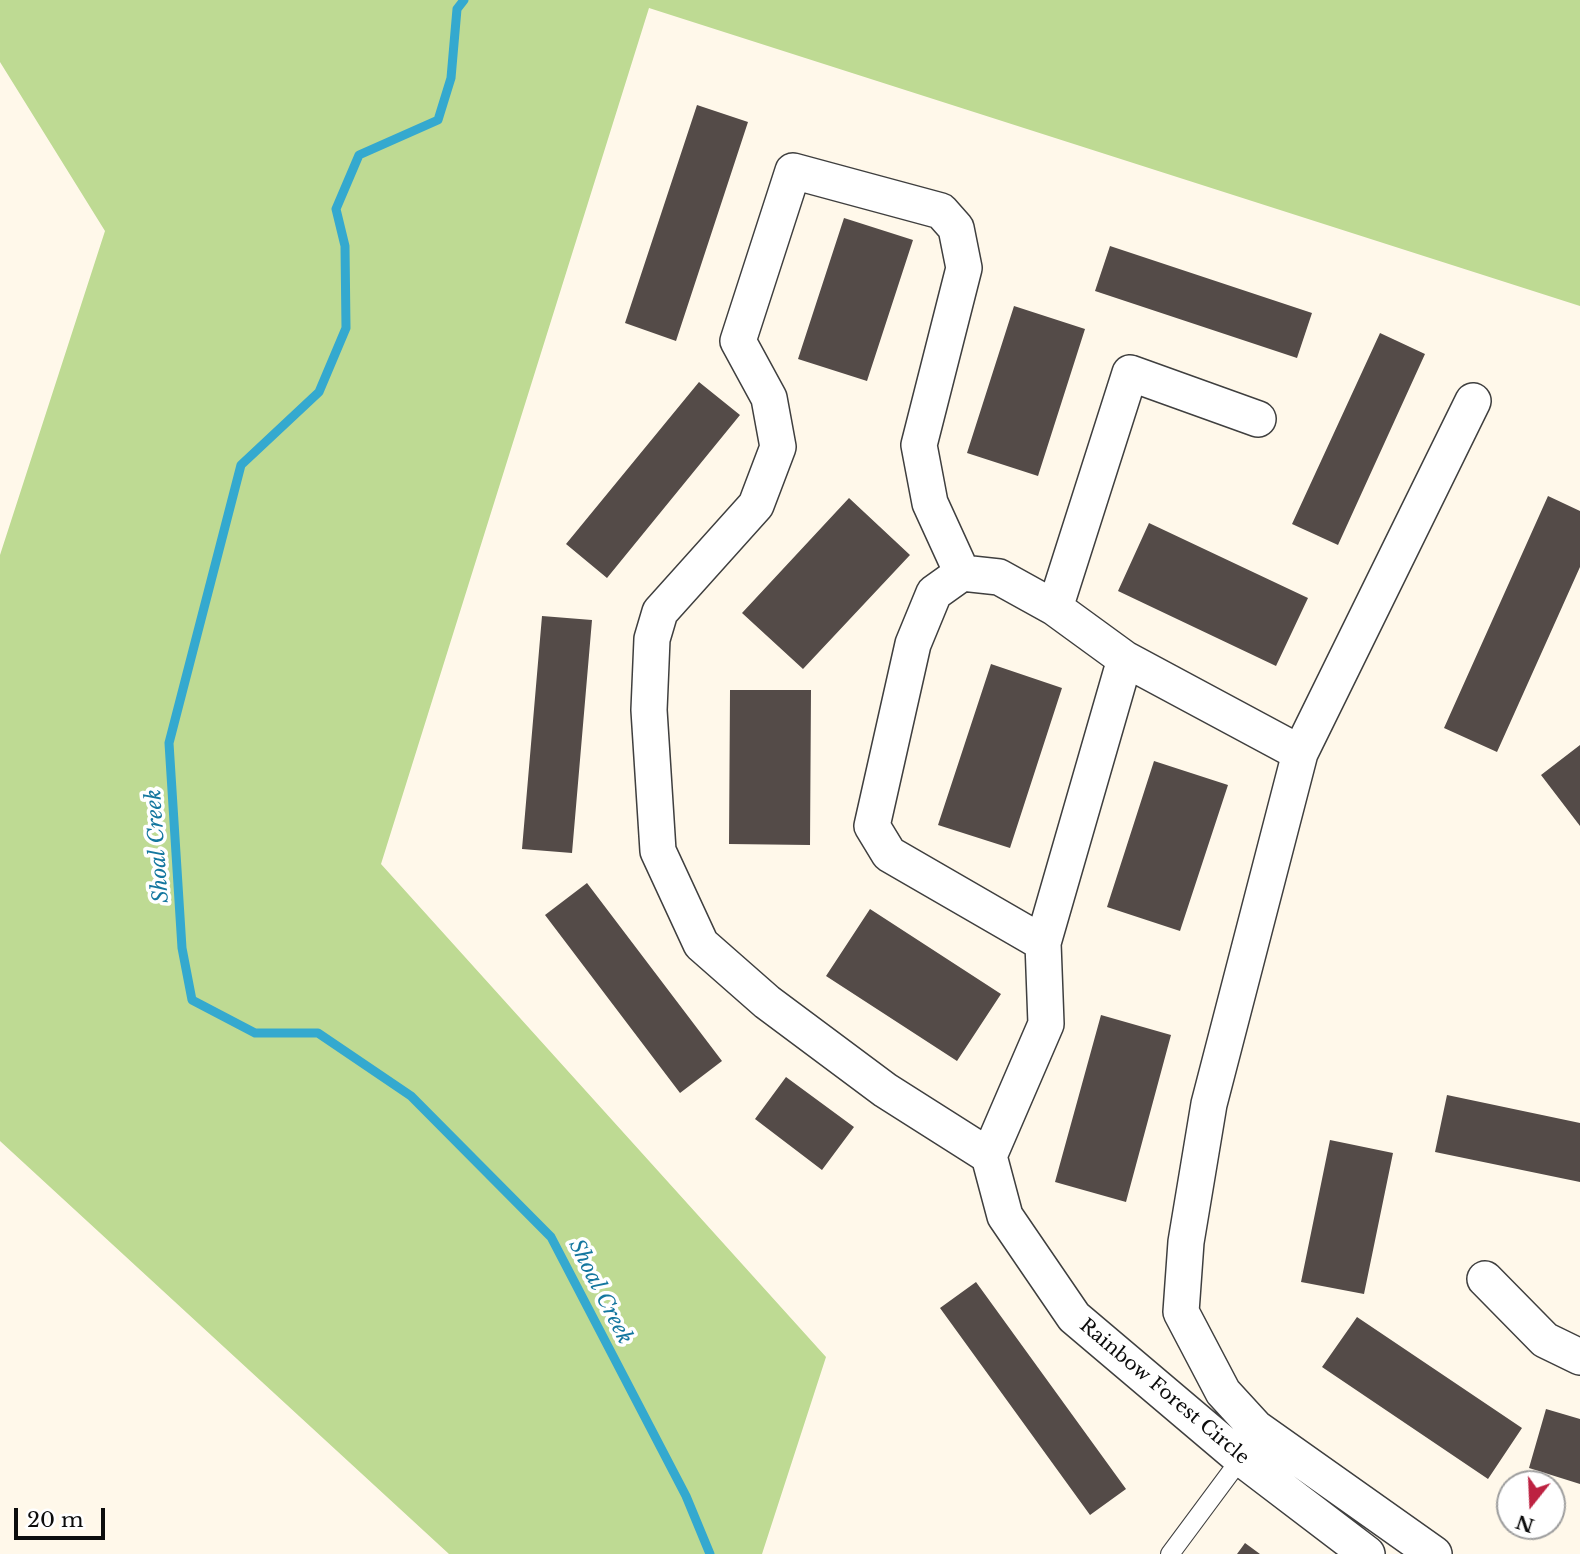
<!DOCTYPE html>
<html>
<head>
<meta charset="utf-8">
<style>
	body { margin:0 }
	#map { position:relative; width:1580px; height:1554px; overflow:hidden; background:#fff8ea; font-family:"Libre Baskerville",serif }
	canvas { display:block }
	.north { position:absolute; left:1496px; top:1470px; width:70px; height:70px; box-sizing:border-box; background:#fff; border:2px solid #9e9e9e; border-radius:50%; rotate:198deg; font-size:19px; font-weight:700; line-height:28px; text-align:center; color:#0c0c0c }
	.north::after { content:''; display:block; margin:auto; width:24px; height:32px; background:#bd2241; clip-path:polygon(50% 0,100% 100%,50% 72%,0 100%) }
	.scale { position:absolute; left:14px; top:1508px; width:91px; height:32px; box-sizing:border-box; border:4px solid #0c0c0c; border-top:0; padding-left:9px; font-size:21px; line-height:24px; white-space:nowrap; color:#0c0c0c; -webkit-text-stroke:5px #fff; paint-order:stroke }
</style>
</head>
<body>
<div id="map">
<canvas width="1580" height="1554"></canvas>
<div class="north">N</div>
<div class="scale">20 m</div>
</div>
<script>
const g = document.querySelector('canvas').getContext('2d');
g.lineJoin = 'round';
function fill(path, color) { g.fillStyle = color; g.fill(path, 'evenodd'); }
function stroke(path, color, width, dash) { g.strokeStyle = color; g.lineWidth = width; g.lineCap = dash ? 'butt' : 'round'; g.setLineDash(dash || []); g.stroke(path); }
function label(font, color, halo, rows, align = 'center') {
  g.font = font + ' "Libre Baskerville",serif'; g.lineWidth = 7; g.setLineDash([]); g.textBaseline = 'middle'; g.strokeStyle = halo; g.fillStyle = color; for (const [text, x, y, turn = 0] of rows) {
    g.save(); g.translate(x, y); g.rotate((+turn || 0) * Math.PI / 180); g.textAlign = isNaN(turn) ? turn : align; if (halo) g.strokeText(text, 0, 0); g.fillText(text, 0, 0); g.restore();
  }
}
const forest = new Path2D(`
	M 0,0 L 1580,0 L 1580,306 L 649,8 L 381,864 L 826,1357 L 762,1554 L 449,1554 L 0,1141 L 0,555 L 105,231 L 0,62 Z`);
const stream = new Path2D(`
	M 464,0 L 457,9 L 451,78 L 438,120 L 359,155 L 336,209 L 345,246 L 346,328 L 319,392 L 241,465 L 169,743 L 182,948 L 192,1000 L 255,1033 L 318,1033 L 411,1096 L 551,1237 L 686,1496 L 710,1554`);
const building = new Path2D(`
	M 697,105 L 748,122 L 676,341 L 625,323 Z
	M 844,218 L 913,240 L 867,381 L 798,359 Z
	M 1110,246 L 1312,313 L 1297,358 L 1095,291 Z
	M 1014,306 L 1085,329 L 1038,476 L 967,453 Z
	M 1380,333 L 1425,354 L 1338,545 L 1292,524 Z
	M 699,382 L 740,415 L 607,578 L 566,544 Z
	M 1548,496 L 1580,511 L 1580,567 L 1497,752 L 1444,728 Z
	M 849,498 L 910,555 L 803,669 L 742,613 Z
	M 1149,523 L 1308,598 L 1276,666 L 1118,591 Z
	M 542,616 L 592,620 L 572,853 L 522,849 Z
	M 991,664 L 1062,688 L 1010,848 L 938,825 Z
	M 730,690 L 811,690 L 810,845 L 729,844 Z
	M 1580,745 L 1580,826 L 1541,775 Z
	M 1154,761 L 1228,785 L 1180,931 L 1107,907 Z
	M 587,883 L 722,1061 L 680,1093 L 545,915 Z
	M 870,909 L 1001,994 L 957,1061 L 826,976 Z
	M 1101,1015 L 1171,1035 L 1126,1202 L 1055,1182 Z
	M 786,1077 L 854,1127 L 822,1170 L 755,1119 Z
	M 1447,1095 L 1580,1123 L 1580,1182 L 1435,1152 Z
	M 1330,1140 L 1393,1153 L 1364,1294 L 1301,1282 Z
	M 976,1282 L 1126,1489 L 1090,1515 L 940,1308 Z
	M 1357,1317 L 1522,1428 L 1488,1479 L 1322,1367 Z
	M 1546,1409 L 1580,1419 L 1580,1484 L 1529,1468 Z
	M 1245,1543 L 1260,1554 L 1237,1554 Z`);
const lane = new Path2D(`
	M 1170,1554 L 1245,1453`);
const street = new Path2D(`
	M 962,573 L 930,503 L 919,445 L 964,268 L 956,228 L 941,211 L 793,171 L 738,341 L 769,398 L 778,447 L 756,505 L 660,612 L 652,639 L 649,710 L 658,851 L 701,944 L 767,1002 L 885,1090 L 989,1156
	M 1055,608 L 1130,373 L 1258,419
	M 1043,943 L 889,854 L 872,826 L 913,644 L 934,593 L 962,573 L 999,577 L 1055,608 L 1125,659 L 1300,753
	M 989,1156 L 1005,1216 L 1074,1317 L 1237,1455 L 1367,1554
	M 989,1156 L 1046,1024 L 1043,943 L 1125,659
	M 1485,1279 L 1545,1340 L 1580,1357
	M 1434,1554 L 1256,1428 L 1223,1392 L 1181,1312 L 1186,1242 L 1209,1104 L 1300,753 L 1473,401`);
const streetNames = [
	["Rainbow Forest Circle",1164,1392,40]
];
const waterNames = [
	["Shoal Creek",158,846,-94],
	["Shoal Creek",600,1292,63]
];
fill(forest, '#beda93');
stroke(stream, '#34a9cf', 9);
fill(building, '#544b48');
stroke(lane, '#3f3f3f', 20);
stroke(street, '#3f3f3f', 38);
stroke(lane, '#fff', 18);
stroke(street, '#fff', 35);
label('19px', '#0c0c0c', '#fff', streetNames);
label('italic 21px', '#14779f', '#fff', waterNames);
</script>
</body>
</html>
